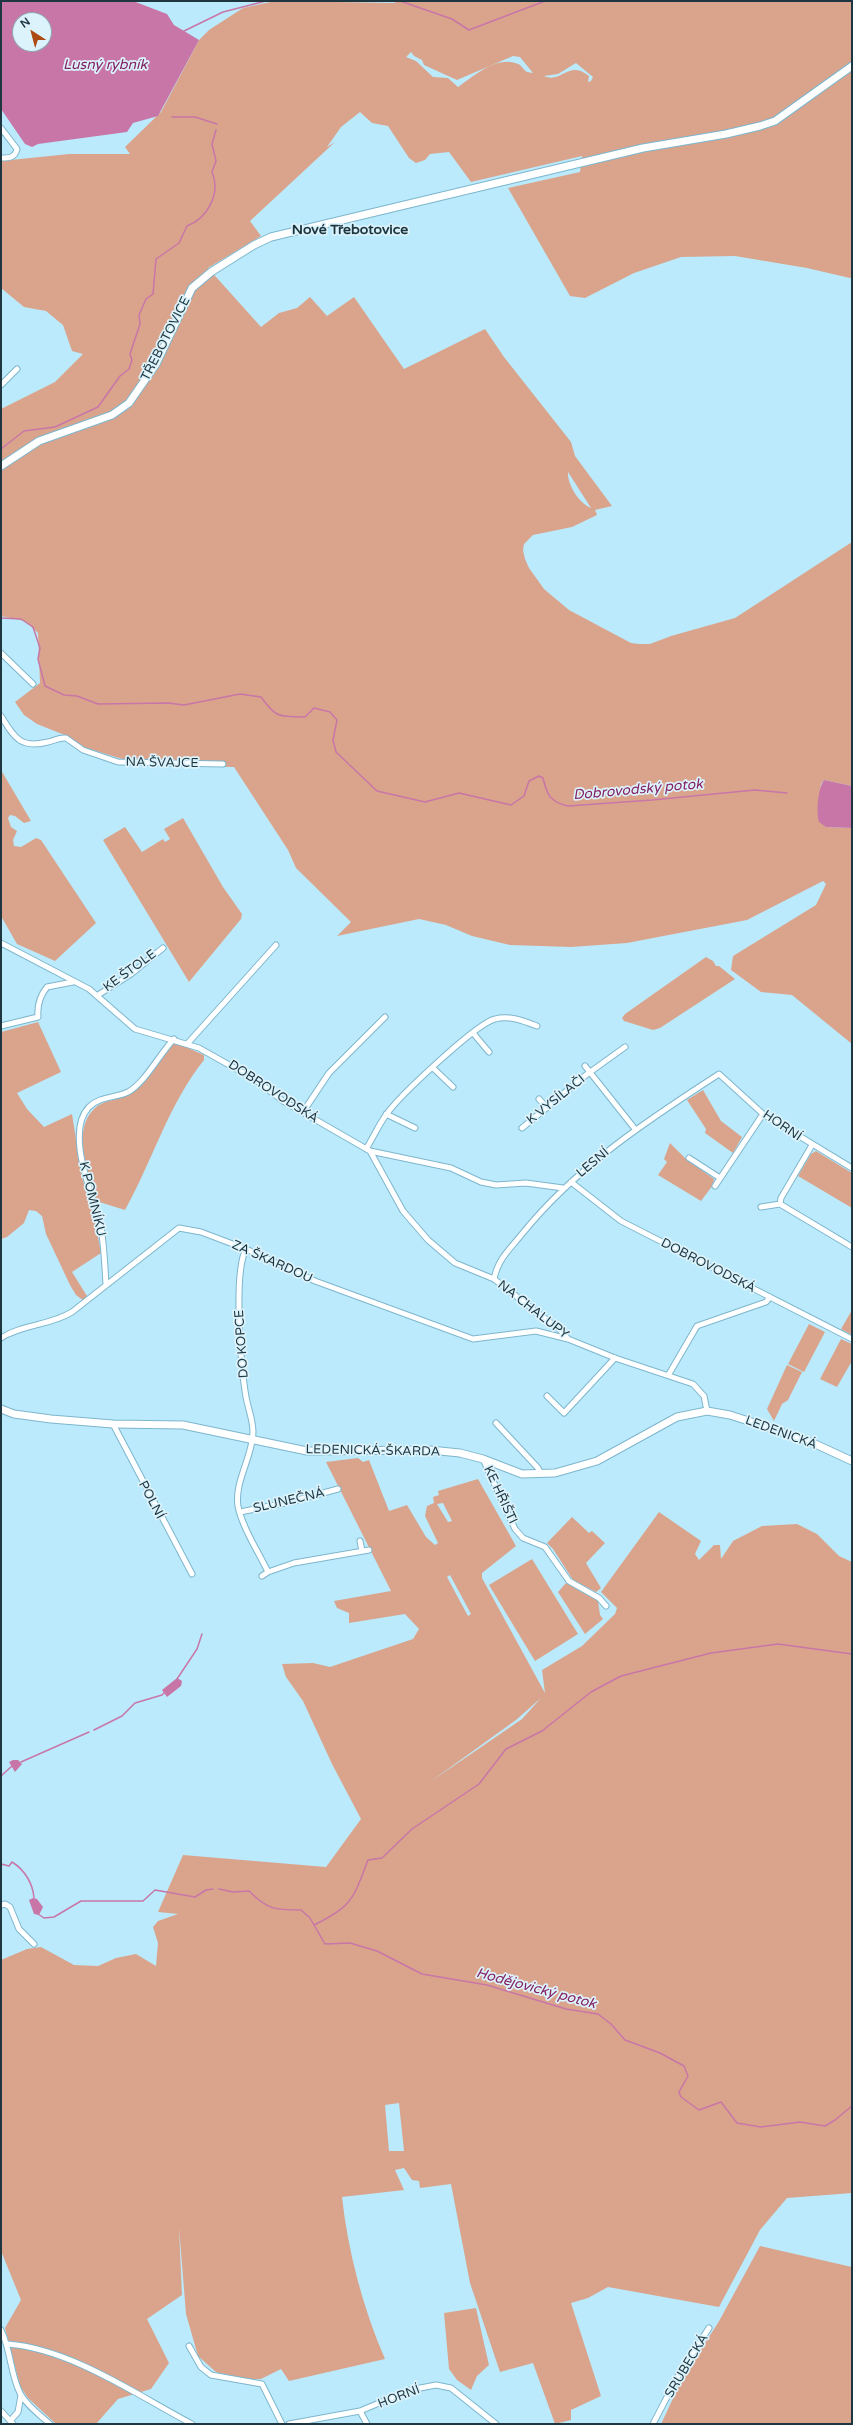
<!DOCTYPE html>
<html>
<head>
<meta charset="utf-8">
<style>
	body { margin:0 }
	#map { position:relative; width:853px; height:2425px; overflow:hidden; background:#bbeafc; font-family:"Varela Round",sans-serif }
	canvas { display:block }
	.frame { position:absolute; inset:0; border:2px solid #1e363f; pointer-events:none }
	.north { position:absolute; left:12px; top:12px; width:40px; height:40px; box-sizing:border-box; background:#dcf3fc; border:1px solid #90a7b0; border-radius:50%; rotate:324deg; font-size:11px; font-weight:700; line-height:16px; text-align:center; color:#1e363f }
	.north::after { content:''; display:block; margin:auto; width:14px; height:18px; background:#ad4a14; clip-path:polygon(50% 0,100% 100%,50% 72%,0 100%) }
</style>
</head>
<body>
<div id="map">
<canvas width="853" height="2425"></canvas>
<div class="frame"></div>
<div class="north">N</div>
</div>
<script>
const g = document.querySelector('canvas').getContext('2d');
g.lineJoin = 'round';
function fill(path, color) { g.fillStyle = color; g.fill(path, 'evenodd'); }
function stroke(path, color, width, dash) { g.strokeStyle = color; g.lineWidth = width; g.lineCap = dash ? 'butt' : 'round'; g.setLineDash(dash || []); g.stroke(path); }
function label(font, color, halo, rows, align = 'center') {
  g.font = font + ' "Varela Round",sans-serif'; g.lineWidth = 3.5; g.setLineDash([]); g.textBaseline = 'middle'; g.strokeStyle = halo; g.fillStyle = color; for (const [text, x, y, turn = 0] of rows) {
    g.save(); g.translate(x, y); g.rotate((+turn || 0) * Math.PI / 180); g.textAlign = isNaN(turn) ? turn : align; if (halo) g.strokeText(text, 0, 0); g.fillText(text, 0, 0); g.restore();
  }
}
const green = new Path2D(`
	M 275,1 L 396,3 L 392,1 L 852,1 L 852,277 L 850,278 L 807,268 L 735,256 L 681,257 L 634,273 L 585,298 L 570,296 L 508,188 L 580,172 L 582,156 L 471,182 L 449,152 L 430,154 L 425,160 L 416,163 L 409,158 L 388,126 L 372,123 L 360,112 L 341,127 L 327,147 L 335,142 L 250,221 L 261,236 L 208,268 L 261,327 L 279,313 L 297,308 L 310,297 L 327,316 L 354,297 L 404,369 L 485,329 L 504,357 L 571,442 L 575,456 L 612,506 L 595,510 L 597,515 L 572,527 L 533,535 L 524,544 L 523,550 L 525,559 L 529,568 L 544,589 L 569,610 L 631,643 L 639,644 L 650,644 L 671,636 L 735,618 L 852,542 L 852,786 L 824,780 L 821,784 L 818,817 L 826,827 L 852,828 L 852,1044 L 792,995 L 761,992 L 731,970 L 733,956 L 816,905 L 826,884 L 823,881 L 747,920 L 627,943 L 571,947 L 510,945 L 472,936 L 446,925 L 419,919 L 337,936 L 351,922 L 296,868 L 288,850 L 234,767 L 171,766 L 132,762 L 80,746 L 67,736 L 37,724 L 24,715 L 15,702 L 40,683 L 38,633 L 25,621 L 1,616 L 1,409 L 55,382 L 83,354 L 72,351 L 63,325 L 58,321 L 46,311 L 24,307 L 1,288 L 1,161 L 69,154 L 130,154 L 125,147 L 161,112 L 199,40 L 209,30 L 243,8 ZM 411,52 L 414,56 L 422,60 L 424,65 L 457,80 L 513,56 L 520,57 L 533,73 L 527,72 C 523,70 522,65 518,64 C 497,55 474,76 458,87 L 448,78 L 433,77 L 416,61 L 406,57 ZM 576,63 L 593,77 L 591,81 L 588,82 L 589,76 C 568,59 562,84 544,76 L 558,74 ZM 568,472 L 591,508 C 580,504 567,485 568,472 Z
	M 1,770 L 31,821 L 24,823 L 15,816 L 10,815 L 8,818 L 11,827 L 17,831 L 13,840 L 14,846 L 21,847 L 36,838 L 41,840 L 96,923 L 55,961 L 17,944 L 1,916 Z
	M 183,818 L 223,887 L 242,914 L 241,919 L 189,982 L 103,840 L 125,827 L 142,852 L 163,839 L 165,842 L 170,839 L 164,829 Z
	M 706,957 L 713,961 L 716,966 L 719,966 L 735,979 L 660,1028 L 653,1030 L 624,1021 L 622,1018 L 625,1014 Z
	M 38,1022 L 61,1072 L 17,1093 L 27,1109 L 44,1127 L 72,1114 L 82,1177 L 95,1221 L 101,1253 L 72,1272 L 87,1296 L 84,1301 L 76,1295 L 70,1285 L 46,1234 L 42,1216 L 36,1211 L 29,1210 L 24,1223 L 7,1237 L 1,1239 L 1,1032 Z
	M 172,1044 L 179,1044 L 204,1055 L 204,1060 C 168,1105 153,1160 125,1210 L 96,1201 C 84,1179 73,1128 94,1109 C 103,1100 114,1101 124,1096 C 134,1091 163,1055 172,1044 Z
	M 703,1090 L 721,1121 L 742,1137 L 733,1153 L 705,1133 L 706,1129 L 687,1100 Z
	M 670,1143 L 686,1159 L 714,1179 L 713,1185 L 701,1201 L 658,1175 L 667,1162 L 664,1159 Z
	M 816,1151 L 852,1173 L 852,1208 L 798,1176 L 811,1154 Z
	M 852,1310 L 852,1335 L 841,1329 Z
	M 809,1324 L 825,1332 L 804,1372 L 788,1364 Z
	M 841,1339 L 852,1344 L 852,1361 L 837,1387 L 820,1379 Z
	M 787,1365 L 802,1372 L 788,1400 L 782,1404 L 774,1421 L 767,1409 Z
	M 358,1458 L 363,1462 L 369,1460 L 389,1511 L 407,1505 L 426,1537 L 435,1545 L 438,1543 L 425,1516 L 427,1506 L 434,1503 L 433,1497 L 439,1495 L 438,1491 L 478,1479 L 516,1546 L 482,1573 L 482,1578 L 545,1693 L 542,1670 L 582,1646 L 615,1614 L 617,1608 L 601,1592 L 659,1512 L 701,1541 L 695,1554 L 699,1560 L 714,1545 L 720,1545 L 721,1559 L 733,1541 L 762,1526 L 797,1524 L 817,1534 L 839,1556 L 852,1562 L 852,2193 L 787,2198 L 760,2230 L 719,2307 L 608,2287 L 588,2298 L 571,2303 L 601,2396 L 571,2410 L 571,2420 L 555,2424 L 533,2363 L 500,2372 L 470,2283 L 451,2184 L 420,2188 L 419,2181 L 412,2180 L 404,2168 L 395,2170 L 404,2190 L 342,2197 C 348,2252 363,2308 385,2359 L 289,2381 L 281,2369 L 261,2379 L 245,2379 L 216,2372 L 198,2356 L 186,2314 L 179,2227 L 182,2295 L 147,2319 L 169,2363 L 151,2389 L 118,2399 L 96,2424 L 56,2424 L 28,2398 L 20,2386 L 5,2328 L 21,2300 L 1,2251 L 1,1960 L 27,1949 L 41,1947 L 74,1965 L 98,1966 L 116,1958 L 136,1954 L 156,1966 L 158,1943 L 153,1927 L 158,1921 L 178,1914 L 158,1912 L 183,1855 L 326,1867 L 361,1819 L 332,1764 L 303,1701 L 286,1677 L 282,1664 L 313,1663 L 330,1667 L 413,1639 L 419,1629 L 405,1614 L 349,1623 L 349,1613 L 337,1608 L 334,1601 L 391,1591 L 326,1462 ZM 443,1503 L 452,1521 L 448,1522 L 437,1504 ZM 450,1575 L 471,1614 L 468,1616 L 447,1577 ZM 541,1698 L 522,1719 L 430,1782 L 516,1720 ZM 399,2103 L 404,2151 L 389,2151 L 385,2105 Z
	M 572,1517 L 589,1533 L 592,1531 L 605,1543 L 586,1563 L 601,1588 L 596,1592 L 573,1580 L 553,1549 L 547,1543 Z
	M 532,1559 L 578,1634 L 535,1661 L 489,1585 Z
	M 566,1583 L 598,1601 L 600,1615 L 603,1619 L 585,1634 L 558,1592 Z
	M 760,2246 L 852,2267 L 852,2424 L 661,2424 L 684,2375 L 718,2323 Z
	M 476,2308 L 489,2365 L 477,2376 L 471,2390 L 457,2380 L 449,2369 L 444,2313 Z`);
const water = new Path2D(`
	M 1,1 L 133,1 L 167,14 L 174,25 L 199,40 L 158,116 L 133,123 L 127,132 L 38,144 L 32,147 L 25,144 L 1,109 ZM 20,20 L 44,20 L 44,44 L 20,44 Z
	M 824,780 L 852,786 L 852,828 L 826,827 L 819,822 C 816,812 818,788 824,780 Z
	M 177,1678 L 182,1681 L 181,1686 L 167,1697 L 162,1690 Z
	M 13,1760 L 18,1760 L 22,1764 L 15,1772 L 9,1762 Z
	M 33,1898 L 37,1899 L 43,1907 L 39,1915 L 34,1914 L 29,1900 Z`);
const stream = new Path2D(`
	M 400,1 L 452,19 L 469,30 L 545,1
	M 182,32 L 223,12 L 266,1
	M 172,117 L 195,117 L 217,124
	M 1,449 L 24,431 L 55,427 L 98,407 L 120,376 L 129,369 L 132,360 L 130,354 L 140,324 L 139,315 L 146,299 L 153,294 L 156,259 L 179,243 L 187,226 C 208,218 221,193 212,172 L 216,161 L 212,144 L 216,130
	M 1,618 L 21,619 L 33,627 L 40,648 L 38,659 L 45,686 L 64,695 L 77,696 L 98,704 L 168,703 L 184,705 L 240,694 L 261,697 C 277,719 279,716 305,717 L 314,708 L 330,712 L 337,720 L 333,740 L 336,752 L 377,791 L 425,802 L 459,793 L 511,805 L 524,796 L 529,781 L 539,776 L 543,778 C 547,795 550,802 568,806 L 652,800 L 755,790 L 787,793
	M 177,1679 L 197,1649 L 202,1634
	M 94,1730 L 122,1716 L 135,1703 L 162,1695 L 165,1692
	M 21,1762 L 89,1732
	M 1,1776 L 12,1766
	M 1,1864 L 9,1866 L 12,1862 C 25,1870 33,1884 34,1898
	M 219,1889 L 233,1892 L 249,1891 C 268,1910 275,1910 301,1910 L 310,1918 L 325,1944 L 350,1943 L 377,1951 L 422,1974 L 487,1985 L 566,2009 L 598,2014 L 611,2024 L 625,2040 L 660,2053 L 684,2066 L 688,2076 L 679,2092 L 681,2097 L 699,2110 L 721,2102 L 737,2123 L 761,2127 L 800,2122 L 825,2126 L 835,2120 L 852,2106
	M 38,1914 L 44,1918 L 54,1917 L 81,1901 L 143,1901 L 155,1890 L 195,1897 L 206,1890 L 213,1889
	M 314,1925 C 353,1906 353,1899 368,1860 L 382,1858 L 412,1829 L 479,1784 L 506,1749 L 542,1731 L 591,1692 L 621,1676 L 711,1653 L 778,1644 L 852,1654`);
const street = new Path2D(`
	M 1,128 L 17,149 C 15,158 9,158 1,158
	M 1,385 L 17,369
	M 1,653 L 33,684
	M 1,716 C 14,737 20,749 48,742 C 54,741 59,737 66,738 L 83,750 L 118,762 L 223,764
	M 1,943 L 89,989 L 135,1029 L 199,1048 L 254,1079 L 283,1101 L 370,1151 L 451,1168 L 481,1182 L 496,1185 L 526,1183 L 563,1188
	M 98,995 L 131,974 L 163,948
	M 1,1026 L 38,1017 C 37,1006 39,997 47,987 L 73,982
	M 473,1033 L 489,1052
	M 188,1043 L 276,945
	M 585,1066 L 635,1129
	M 433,1068 L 453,1087
	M 539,1099 L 547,1108
	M 303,1112 L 329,1073 L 385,1017
	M 386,1114 L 415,1128
	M 522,1128 L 586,1075 L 625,1047
	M 366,1149 C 373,1138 378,1126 386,1115 C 398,1097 477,1023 495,1019 C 509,1015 524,1021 537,1026
	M 370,1151 L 403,1211 L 428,1240 L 455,1263 L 494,1279 L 560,1330 L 568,1339 L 615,1358 L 693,1384 L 704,1396 L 707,1411
	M 689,1158 L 720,1178
	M 571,1182 L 621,1221 L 852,1339
	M 715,1186 L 763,1114
	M 780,1204 L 781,1198 L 812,1145
	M 761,1207 L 780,1204 L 852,1247
	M 246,1249 C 233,1273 241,1368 246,1397 C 248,1408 253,1420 253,1432 C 253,1456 234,1482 238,1506 C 242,1527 259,1553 268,1572 L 294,1563 L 369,1550
	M 494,1279 C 498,1259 509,1250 522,1234 C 576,1167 648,1120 719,1074 L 763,1114 L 852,1168
	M 106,1285 C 105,1266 104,1246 101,1227 C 94,1198 64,1133 89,1107 C 100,1096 116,1098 128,1092 C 145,1083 160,1053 174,1039
	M 1,1338 C 23,1324 49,1326 72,1312 L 179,1228 L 201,1232 L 246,1249 L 315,1281 L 473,1339 L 536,1331 L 568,1339
	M 669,1374 L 697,1326 L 766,1302 L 770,1297
	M 547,1396 L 564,1413 L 615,1358
	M 496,1423 L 538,1468 L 541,1474
	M 113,1424 L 192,1574
	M 483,1459 L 515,1529 L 523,1538 L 545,1547 L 569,1581 L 599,1598 L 606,1606
	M 240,1512 L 290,1502 L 338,1489
	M 360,1541 L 362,1551
	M 262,1576 L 268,1572
	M 1,1905 L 5,1904 L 10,1907 L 19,1929 L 34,1944
	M 1,2330 C 11,2350 10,2373 20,2393 C 26,2405 40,2415 50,2424
	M 8,2344 C 71,2349 137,2395 192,2424
	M 189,2346 L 201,2367 L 211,2375 L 262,2384 L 282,2424
	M 1,2411 L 13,2424
	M 360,2411 L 367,2424
	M 10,2421 L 18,2412 L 21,2395
	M 289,2424 L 360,2411 L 410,2390 L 436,2385 L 451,2388 L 496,2424
	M 653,2424 L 680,2372 L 709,2328`);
const secondary = new Path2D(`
	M 1,466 L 39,441 L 112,415 L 129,403 L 156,364 L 192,288 L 211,272 L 254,245 L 271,237 L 643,148 L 726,134 L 760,126 L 775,121 L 852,66
	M 1,1409 L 14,1414 L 51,1419 L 113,1424 L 183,1425 L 307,1451 L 430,1450 L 460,1453 L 483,1459 L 522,1474 L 555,1473 L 597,1461 L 677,1417 L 707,1411 L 730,1415 L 767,1427 L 813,1443 L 852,1461`);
const streetNames = [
	["TŘEBOTOVICE",166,339,-63],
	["NA ŠVAJCE",162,763,1],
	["KE ŠTOLE",130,971,-36],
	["DOBROVODSKÁ",273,1092,33],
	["K VYSÍLAČI",556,1100,-39],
	["HORNÍ",782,1126,34],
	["LESNÍ",593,1163,-40],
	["K POMNÍKU",92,1199,76],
	["ZA ŠKARDOU",272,1262,24],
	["DOBROVODSKÁ",708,1266,27],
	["NA CHALUPY",533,1310,38],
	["DO KOPCE",242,1344,-94],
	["LEDENICKÁ",781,1433,20],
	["LEDENICKÁ-ŠKARDA",373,1451,1],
	["KE HŘIŠTI",500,1495,65],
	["POLNÍ",151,1500,62],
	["SLUNEČNÁ",289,1501,-13],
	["SRUBECKÁ",687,2366,-59],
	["HORNÍ",399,2397,-21]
];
const waterNames = [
	["Lusný rybník",105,65],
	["Dobrovodský potok",638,790,-5],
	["Hodějovický potok",536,1989,15]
];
const neighbourhoodNames = [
	["Nové Třebotovice",350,230]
];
fill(green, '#daa48c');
fill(water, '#c876a7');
stroke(stream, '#c876a7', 1.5);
stroke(street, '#7db6cd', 7);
stroke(secondary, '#7db6cd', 9);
stroke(street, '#fff', 5);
stroke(secondary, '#fff', 7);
label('13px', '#1e363f', '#dcf3fc', streetNames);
label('italic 14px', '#842264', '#dcf3fc', waterNames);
label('bold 14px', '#1e363f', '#dcf3fc', neighbourhoodNames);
</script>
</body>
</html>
